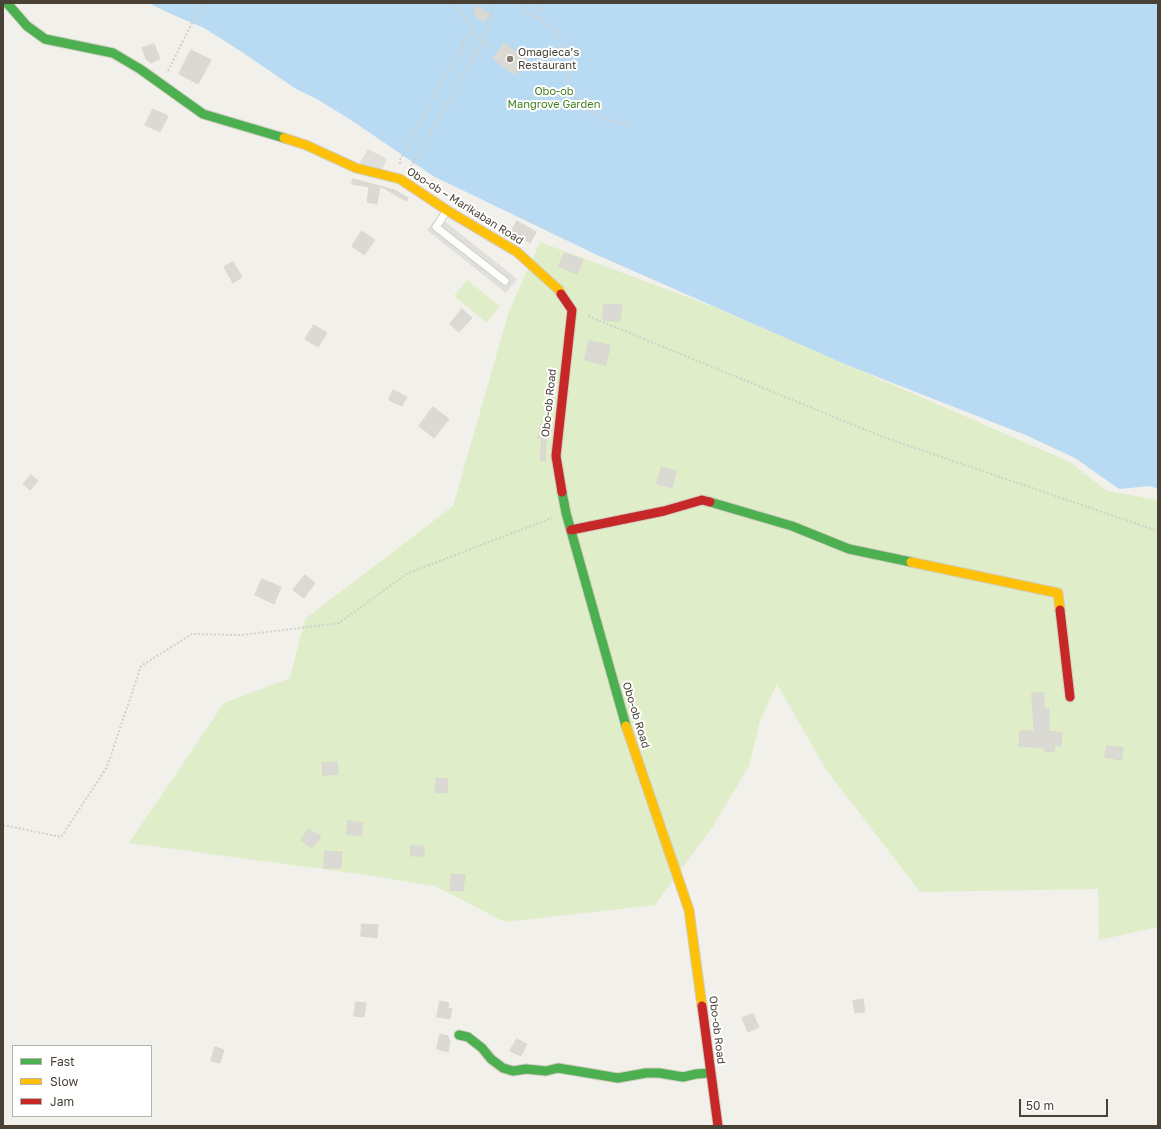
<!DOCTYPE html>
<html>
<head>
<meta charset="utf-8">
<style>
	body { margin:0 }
	#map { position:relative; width:1161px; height:1129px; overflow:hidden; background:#f2f0ea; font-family:"Golos Text",sans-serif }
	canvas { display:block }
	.frame { position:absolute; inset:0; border:4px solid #494135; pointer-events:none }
	.legend { position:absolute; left:12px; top:1045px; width:140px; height:72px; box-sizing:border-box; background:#fff; border:1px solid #b6b3ae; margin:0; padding:5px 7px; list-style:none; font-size:12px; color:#494135 }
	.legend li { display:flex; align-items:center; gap:8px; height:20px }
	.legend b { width:20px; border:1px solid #b6b3ae }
	.scale { position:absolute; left:1019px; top:1099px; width:89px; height:18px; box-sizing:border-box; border:2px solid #494135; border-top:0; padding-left:5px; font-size:12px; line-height:14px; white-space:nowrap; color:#494135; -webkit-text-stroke:3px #fff; paint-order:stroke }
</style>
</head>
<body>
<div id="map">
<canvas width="1161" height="1129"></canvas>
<div class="frame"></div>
<ul class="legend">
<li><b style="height:5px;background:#4caf50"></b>Fast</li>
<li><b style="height:5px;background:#ffc107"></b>Slow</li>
<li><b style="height:5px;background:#c62828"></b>Jam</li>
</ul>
<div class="scale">50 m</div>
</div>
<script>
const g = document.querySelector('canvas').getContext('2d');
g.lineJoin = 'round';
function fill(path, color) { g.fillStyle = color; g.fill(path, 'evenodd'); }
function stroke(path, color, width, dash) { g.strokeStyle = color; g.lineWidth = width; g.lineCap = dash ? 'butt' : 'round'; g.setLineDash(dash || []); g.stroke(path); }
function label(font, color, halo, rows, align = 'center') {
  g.font = font + ' "Golos Text",sans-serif'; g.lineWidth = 4; g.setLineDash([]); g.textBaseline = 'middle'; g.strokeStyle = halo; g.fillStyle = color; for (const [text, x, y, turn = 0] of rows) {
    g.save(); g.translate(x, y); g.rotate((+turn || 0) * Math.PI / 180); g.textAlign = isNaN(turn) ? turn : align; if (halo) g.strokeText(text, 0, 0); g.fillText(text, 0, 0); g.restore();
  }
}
const green = new Path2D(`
	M 540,242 L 714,307 L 1070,462 L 1107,491 L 1158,500 L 1158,927 L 1099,940 L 1098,889 L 920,892 L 825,768 L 777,684 L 760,721 L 749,766 L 713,826 L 655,905 L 505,922 L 435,886 L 359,874 L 129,843 L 224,703 L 290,678 L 305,619 L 453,506 L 509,311 Z
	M 467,280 L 500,306 L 487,323 L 454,296 Z`);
const parking = new Path2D(`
	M 368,149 L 387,159 L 381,171 L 358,166 Z
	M 438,216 L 517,279 L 506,293 L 427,230 Z`);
const water = new Path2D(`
	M 148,3 L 1158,3 L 1158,489 L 1150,486 L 1119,489 L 1075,458 L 1028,436 L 847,365 L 597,255 L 433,176 L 354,122 L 317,99 L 296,89 L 242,52 L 204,28 L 169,13 Z`);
const building = new Path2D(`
	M 478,6 L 489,14 L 484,22 L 473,14 Z
	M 504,43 L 527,59 L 515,75 L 493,59 Z
	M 154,44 L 160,59 L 151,63 L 146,59 L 142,48 Z
	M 191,50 L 211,60 L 198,84 L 179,74 Z
	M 153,109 L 168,116 L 160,132 L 145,125 Z
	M 353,179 L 380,186 L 377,204 L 367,202 L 369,187 L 352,184 Z
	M 380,186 L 395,190 L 408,198 L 407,201 Z
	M 517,221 L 536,232 L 530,243 L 511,232 Z
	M 362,231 L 375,240 L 364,255 L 352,246 Z
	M 565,253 L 583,260 L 577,274 L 559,266 Z
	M 233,262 L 242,277 L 233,283 L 224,267 Z
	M 604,304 L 622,305 L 620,321 L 603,320 Z
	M 462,309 L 472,318 L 459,332 L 450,324 Z
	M 314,325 L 327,333 L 318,347 L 305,339 Z
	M 589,341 L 610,345 L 606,365 L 585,360 Z
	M 393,390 L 407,397 L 402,406 L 389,400 Z
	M 433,407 L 449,419 L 434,438 L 419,426 Z
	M 541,424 L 547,425 L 545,461 L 540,460 L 542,438 L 538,438 Z
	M 662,467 L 676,471 L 672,488 L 657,484 Z
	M 31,475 L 38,481 L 30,490 L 23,484 Z
	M 305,575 L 315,583 L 304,598 L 293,590 Z
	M 262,579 L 281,587 L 274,604 L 255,595 Z
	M 1032,693 L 1044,693 L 1044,708 L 1049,708 L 1049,731 L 1062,733 L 1061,746 L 1055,745 L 1054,752 L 1044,751 L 1044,748 L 1019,746 L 1020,731 L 1034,731 Z
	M 1107,746 L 1123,748 L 1121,760 L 1105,757 Z
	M 337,762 L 338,774 L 323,776 L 322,763 Z
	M 437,778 L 448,779 L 447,793 L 435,792 Z
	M 348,821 L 363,823 L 361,836 L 347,834 Z
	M 309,829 L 321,837 L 312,848 L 301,840 Z
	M 411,846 L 424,846 L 424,856 L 411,856 Z
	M 325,851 L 342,852 L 341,868 L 324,868 Z
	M 452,874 L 465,875 L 463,891 L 450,890 Z
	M 362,924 L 378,925 L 377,938 L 361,936 Z
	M 863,999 L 865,1012 L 855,1013 L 853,1001 Z
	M 440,1001 L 449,1003 L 448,1008 L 452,1009 L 450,1019 L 437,1017 Z
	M 356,1002 L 366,1003 L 364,1017 L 354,1016 Z
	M 753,1014 L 759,1027 L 748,1032 L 742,1018 Z
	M 440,1034 L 448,1036 L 450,1042 L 448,1052 L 437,1049 Z
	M 517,1039 L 527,1044 L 521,1056 L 510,1051 Z
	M 215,1047 L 224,1050 L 220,1063 L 211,1061 Z`);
const path = new Path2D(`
	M 519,3 L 524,11 L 558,30 L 569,82 L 582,106 L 604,118 L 631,126
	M 539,18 L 543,3
	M 469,32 L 493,48
	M 462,44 L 477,53
	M 459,51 L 473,59
	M 168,71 L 202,3
	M 400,164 L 400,160 L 469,32 L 473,26 L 451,3
	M 411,167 L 483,42 L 492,12 L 487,3
	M 588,316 L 883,437 L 1158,531
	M 3,825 L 61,837 L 107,767 L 141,666 L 192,634 L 243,635 L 339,623 L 408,573 L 552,518`);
const lane = new Path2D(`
	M 446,212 L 436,227 L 505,281`);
const fast = new Path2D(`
	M 7,3 L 27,26 L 45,39 L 113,53 L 140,69 L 203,114 L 284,138
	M 562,492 L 566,513 L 626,726
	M 710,502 L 792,526 L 849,549 L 911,562
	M 459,1035 L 468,1037 L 482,1048 L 491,1059 L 503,1068 L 513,1071 L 526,1069 L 546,1071 L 558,1068 L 618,1078 L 646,1073 L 659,1073 L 683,1077 L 696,1074 L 710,1073`);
const slow = new Path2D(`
	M 284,138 L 306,145 L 356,168 L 400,179 L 448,211 L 517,252 L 559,290 L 561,294
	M 911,562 L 1058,593 L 1060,610
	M 626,726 L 689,910 L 702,1006`);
const jam = new Path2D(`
	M 561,294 L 572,310 L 556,456 L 562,492
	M 571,530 L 664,511 L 702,500 L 710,502
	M 1060,610 L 1070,697
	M 702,1006 L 718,1126`);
const markers = [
	[510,59,4,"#847e74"]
];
const poiNames = [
	["Omagieca’s",518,53],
	["Restaurant",518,66]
];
const parkNames = [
	["Obo-ob",554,92],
	["Mangrove Garden",554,105]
];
const streetNames = [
	["Obo-ob – Marikaban Road",465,206,32],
	["Obo-ob Road",549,403,-84],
	["Obo-ob Road",636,715,73],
	["Obo-ob Road",717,1030,83]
];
fill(green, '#dfeec8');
fill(parking, '#e1dfda');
fill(water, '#b8daf2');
fill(building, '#dbd9d3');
stroke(building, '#dad7d0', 1);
stroke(lane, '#d0cdc8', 9);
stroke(fast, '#d2cdc1', 11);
stroke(slow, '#d2cdc1', 11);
stroke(jam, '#d2cdc1', 11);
stroke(path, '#d2d0ca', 2, [2, 2]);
stroke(lane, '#fdfdfc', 7);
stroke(fast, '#4caf50', 9);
stroke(slow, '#ffc107', 9);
stroke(jam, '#c62828', 9);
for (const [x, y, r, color] of markers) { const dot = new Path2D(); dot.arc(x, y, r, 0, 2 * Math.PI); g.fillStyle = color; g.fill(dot); stroke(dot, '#fff', 1.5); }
label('11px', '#494135', '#fff', poiNames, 'left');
label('11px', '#457f24', '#fff', parkNames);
label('11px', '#494135', '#fff', streetNames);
</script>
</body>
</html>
